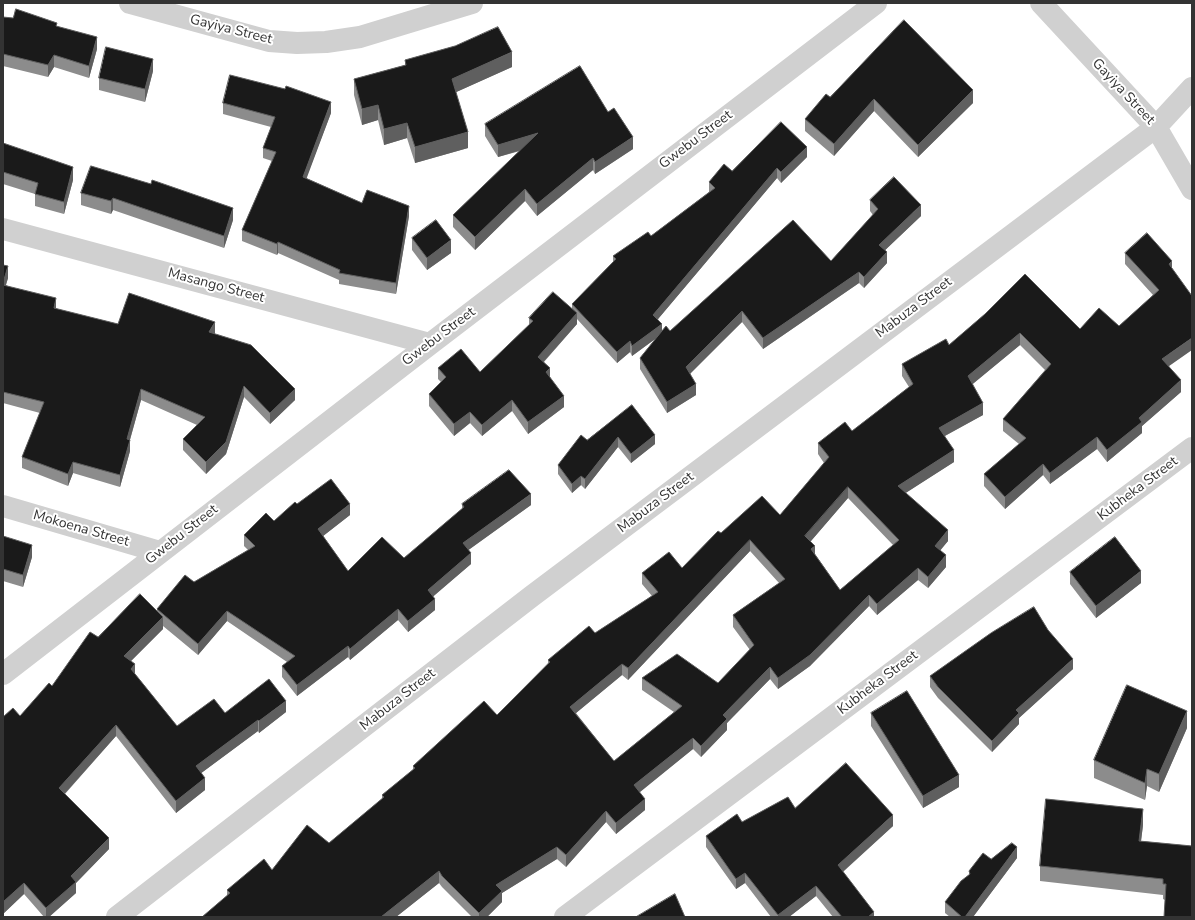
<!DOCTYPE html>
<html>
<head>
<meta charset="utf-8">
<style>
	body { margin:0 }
	#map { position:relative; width:1195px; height:920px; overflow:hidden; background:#fff; font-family:"Nunito Sans",sans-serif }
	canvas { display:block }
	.frame { position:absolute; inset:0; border:4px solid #333; pointer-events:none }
</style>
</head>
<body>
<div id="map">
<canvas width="1195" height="920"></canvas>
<div class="frame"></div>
</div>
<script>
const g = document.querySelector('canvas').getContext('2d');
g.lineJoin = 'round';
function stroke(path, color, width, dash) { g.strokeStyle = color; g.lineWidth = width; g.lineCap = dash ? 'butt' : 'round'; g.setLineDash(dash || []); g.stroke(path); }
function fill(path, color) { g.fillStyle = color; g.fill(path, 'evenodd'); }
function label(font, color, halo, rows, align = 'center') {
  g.font = font + ' "Nunito Sans",sans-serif'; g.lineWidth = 4; g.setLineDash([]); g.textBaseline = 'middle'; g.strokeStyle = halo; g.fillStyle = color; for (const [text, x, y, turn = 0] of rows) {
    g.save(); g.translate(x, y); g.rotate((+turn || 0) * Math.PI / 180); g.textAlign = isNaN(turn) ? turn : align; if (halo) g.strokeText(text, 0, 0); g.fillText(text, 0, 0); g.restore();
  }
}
const minor = new Path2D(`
	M 130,3 L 269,41 L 297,43 L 326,42 L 360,37 L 472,3
	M 1041,3 L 1156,127 L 1192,189
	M 3,229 L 430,344
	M 3,506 L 160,552
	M 3,674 L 430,344 L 876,3
	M 117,917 L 532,596 L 1156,127 L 1192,88
	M 565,917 L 1192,448`);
const wall = new Path2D(`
	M 3,17 L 57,26 L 97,49 L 89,78 L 54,67 L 48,77 L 3,66 Z
	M 455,46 L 512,67 L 456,92 L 468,148 L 415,163 L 407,138 L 384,145 L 378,120 L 362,125 L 354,95 L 354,79 L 405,65 L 405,60 Z
	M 153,71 L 145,102 L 99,90 L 99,78 Z
	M 830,97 L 973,103 L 918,157 L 874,111 L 834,156 L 805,131 L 805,119 Z
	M 223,103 L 331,113 L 306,178 L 362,203 L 409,216 L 396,294 L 339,284 L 339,280 L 278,253 L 277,255 L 242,241 L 242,230 L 272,161 L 263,158 L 263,148 L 271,127 L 223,114 Z
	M 608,112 L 633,149 L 595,174 L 593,170 L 537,216 L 525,201 L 475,250 L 453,227 L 453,215 L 520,151 L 498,157 L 485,136 L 485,124 Z
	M 3,143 L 73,180 L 64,214 L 35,206 L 35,194 L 3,184 Z
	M 807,157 L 781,183 L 777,178 L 658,319 L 662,330 L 670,331 L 831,261 L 873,215 L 870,211 L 870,200 L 921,216 L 885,250 L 887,263 L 864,288 L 859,283 L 763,349 L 742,322 L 690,373 L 696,395 L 667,413 L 640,369 L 640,358 L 655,339 L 632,356 L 630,352 L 617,363 L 577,319 L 577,324 L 544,362 L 550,377 L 564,407 L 528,434 L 512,411 L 482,436 L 470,423 L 454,436 L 429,406 L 429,394 L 441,382 L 438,379 L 438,368 L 480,372 L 529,325 L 529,318 L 572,309 L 572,304 L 613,262 L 613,256 L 651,236 L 709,192 L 709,182 L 732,171 Z
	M 91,166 L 233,220 L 224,248 L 113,210 L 111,214 L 81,205 L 81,193 Z
	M 412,238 L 451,253 L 427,270 L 412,250 Z
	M 1125,253 L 1172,261 L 1169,366 L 1181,392 L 1142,426 L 1142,433 L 1107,462 L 1097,449 L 1050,484 L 1043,475 L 1005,509 L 984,486 L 984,474 L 1019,444 L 1003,431 L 1003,419 L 1045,370 L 1020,345 L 972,384 L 983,415 L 945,436 L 954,462 L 905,493 L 948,541 L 940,550 L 946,567 L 928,588 L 918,580 L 877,615 L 869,606 L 810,666 L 778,689 L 770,679 L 727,723 L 727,730 L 701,757 L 693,749 L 639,792 L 645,810 L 616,834 L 606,822 L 566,867 L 557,859 L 502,893 L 502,902 L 487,917 L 472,917 L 442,887 L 439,883 L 396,917 L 202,917 L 227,896 L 227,890 L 272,870 L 329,843 L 382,799 L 382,795 L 413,770 L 413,766 L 497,715 L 548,663 L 548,660 L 595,633 L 652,596 L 642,584 L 642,573 L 682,568 L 721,533 L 780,515 L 824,463 L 818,454 L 818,443 L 852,431 L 909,387 L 902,376 L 902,364 L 949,345 L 985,314 L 1080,329 L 1119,326 L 1153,295 L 1125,264 ZM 848,498 L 893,545 L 840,590 L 815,554 L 810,542 ZM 750,551 L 779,583 L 733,615 L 733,627 L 750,650 L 718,683 L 642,678 L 642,690 L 674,712 L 614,761 L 576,713 L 622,675 L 628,680 Z
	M 3,265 L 8,278 L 6,285 L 56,309 L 118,324 L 214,334 L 295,400 L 270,424 L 244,397 L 226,454 L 206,474 L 183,450 L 183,439 L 197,425 L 141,400 L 130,440 L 130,451 L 120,487 L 73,473 L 68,486 L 22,468 L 22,457 L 40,413 L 3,403 Z
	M 632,405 L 655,444 L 631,463 L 618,447 L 585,489 L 581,485 L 572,493 L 558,474 L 558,465 L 587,440 Z
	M 297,504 L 350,515 L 323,536 L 348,571 L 404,558 L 462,509 L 462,504 L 531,505 L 468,550 L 471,564 L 433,596 L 435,610 L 408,632 L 398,620 L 350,660 L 348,657 L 297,696 L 282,677 L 282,666 L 287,662 L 227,621 L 198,655 L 163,626 L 163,629 L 131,661 L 135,674 L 177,726 L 225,713 L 286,712 L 259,733 L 258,731 L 201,773 L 205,790 L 176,813 L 116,736 L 65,794 L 109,849 L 76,883 L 76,893 L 49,917 L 44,917 L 24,894 L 3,914 L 3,717 L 20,716 L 52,686 L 98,637 L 157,611 L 157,609 L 194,582 L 248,550 L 244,546 L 244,535 L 274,521 Z
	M 3,536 L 32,557 L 23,587 L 3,581 Z
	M 1070,572 L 1141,583 L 1096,618 L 1070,584 Z
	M 1073,669 L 1019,718 L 1019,724 L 992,752 L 938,698 L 930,687 L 930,676 Z
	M 871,713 L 959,787 L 923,808 L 871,726 Z
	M 1187,728 L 1159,792 L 1147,786 L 1145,800 L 1094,778 L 1094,760 Z
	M 795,808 L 893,826 L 843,872 L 874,917 L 833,917 L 816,896 L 789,917 L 771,917 L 745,883 L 736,889 L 706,847 L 706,836 L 742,822 Z
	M 1143,825 L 1141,841 L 1192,846 L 1165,900 L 1163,899 L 1163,895 L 1040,881 L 1040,866 Z
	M 1017,858 L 973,917 L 950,917 L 945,913 L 945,902 L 969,875 L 969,871 L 991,859 Z`);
const shadedWall = new Path2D(`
	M 97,37 L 97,49 L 89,78 L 89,66 Z
	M 512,52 L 512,67 L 452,94 L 452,79 Z
	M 54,55 L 54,67 L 48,77 L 48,65 Z
	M 153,59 L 153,71 L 145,102 L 145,89 Z
	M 973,90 L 973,103 L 918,157 L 918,145 Z
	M 874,99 L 874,111 L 834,156 L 834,144 Z
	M 331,102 L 331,113 L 303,188 L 303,177 Z
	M 378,105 L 378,120 L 362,125 L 362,109 Z
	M 407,123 L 407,138 L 384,145 L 384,129 Z
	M 468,132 L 468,148 L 415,163 L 415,147 Z
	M 538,133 L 538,145 L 498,157 L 498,145 Z
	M 633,137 L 633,149 L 595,174 L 595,162 Z
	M 807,147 L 807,157 L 781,183 L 781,172 Z
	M 593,158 L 593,170 L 537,216 L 537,204 Z
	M 73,167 L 73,180 L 64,214 L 64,202 Z
	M 777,168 L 777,178 L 653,325 L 653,315 Z
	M 525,189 L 525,201 L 475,250 L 475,237 Z
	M 113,198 L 113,210 L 111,214 L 111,201 Z
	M 921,205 L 921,216 L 879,256 L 879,245 Z
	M 409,206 L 409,216 L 396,294 L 396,283 Z
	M 233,208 L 233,220 L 224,248 L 224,236 Z
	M 451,240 L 451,253 L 427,270 L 427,258 Z
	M 278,242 L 278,253 L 277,255 L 277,244 Z
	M 887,252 L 887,263 L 864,288 L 864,277 Z
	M 1172,261 L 1172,272 L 1169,264 Z
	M 8,266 L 8,278 L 3,294 L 3,283 Z
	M 859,272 L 859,283 L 763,349 L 763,338 Z
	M 56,298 L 56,309 L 54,308 Z
	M 742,311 L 742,322 L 686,378 L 686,367 Z
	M 577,313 L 577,324 L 538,368 L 538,357 Z
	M 215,322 L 215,333 L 209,344 L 209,332 Z
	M 662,324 L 662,334 L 632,356 L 632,346 Z
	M 1020,333 L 1020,345 L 968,388 L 968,376 Z
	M 1192,338 L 1192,350 L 1162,371 L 1162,359 Z
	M 630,341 L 630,352 L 617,363 L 617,352 Z
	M 550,368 L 550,379 L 546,372 Z
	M 1181,380 L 1181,392 L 1142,426 L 1142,433 L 1107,462 L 1107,450 L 1139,418 Z
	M 696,384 L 696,395 L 667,413 L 667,402 Z
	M 244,386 L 244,397 L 226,454 L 206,474 L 206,462 Z
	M 141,389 L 141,400 L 127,450 L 127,439 Z
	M 295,389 L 295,400 L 270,424 L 270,413 Z
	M 564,396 L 564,407 L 528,434 L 528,422 Z
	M 512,400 L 512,411 L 482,436 L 482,425 Z
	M 983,403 L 983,415 L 939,439 L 939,428 Z
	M 470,412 L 470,423 L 454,436 L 454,424 Z
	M 655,435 L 655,444 L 631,463 L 631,454 Z
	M 618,437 L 618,447 L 585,489 L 585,479 Z
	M 1097,437 L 1097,449 L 1050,484 L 1050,473 Z
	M 130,440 L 130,451 L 120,487 L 120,475 Z
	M 954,450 L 954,462 L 898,498 L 898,486 Z
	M 73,462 L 73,473 L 68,486 L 68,474 Z
	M 1043,464 L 1043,475 L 1005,509 L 1005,497 Z
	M 581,476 L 581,485 L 572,493 L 572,484 Z
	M 848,487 L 848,498 L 805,548 L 805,536 Z
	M 531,494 L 531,505 L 463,554 L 463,543 Z
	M 350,504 L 350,515 L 318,540 L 318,529 Z
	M 948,530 L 948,541 L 935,557 L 935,546 Z
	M 750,540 L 750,551 L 628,680 L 628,668 Z
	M 32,545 L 32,557 L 23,587 L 23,575 Z
	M 815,546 L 815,558 L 811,549 Z
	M 471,553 L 471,564 L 428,601 L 428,590 Z
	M 946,555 L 946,567 L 928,588 L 928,577 Z
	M 918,568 L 918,580 L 877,615 L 877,604 Z
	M 1141,571 L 1141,583 L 1096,618 L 1096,606 Z
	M 869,595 L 869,606 L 810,666 L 778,689 L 778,678 Z
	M 435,599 L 435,610 L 408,632 L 408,621 Z
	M 398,609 L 398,620 L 350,660 L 350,649 Z
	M 227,611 L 227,621 L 198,655 L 198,644 Z
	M 163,617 L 163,629 L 124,668 L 124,656 Z
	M 348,646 L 348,657 L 297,696 L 297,685 Z
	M 1073,659 L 1073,669 L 1019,718 L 1019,724 L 992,752 L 992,741 L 1016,710 Z
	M 135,664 L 135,676 L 131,669 Z
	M 622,664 L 622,675 L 570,718 L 570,707 Z
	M 770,667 L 770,679 L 727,723 L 727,730 L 701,757 L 701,746 L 723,715 Z
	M 286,701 L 286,712 L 259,733 L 259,721 Z
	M 1187,711 L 1187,728 L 1159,792 L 1159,774 Z
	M 258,720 L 258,731 L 196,777 L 196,766 Z
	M 116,725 L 116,736 L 59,800 L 59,788 Z
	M 693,738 L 693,749 L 634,797 L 634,785 Z
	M 1147,769 L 1147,786 L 1145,800 L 1145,783 Z
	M 959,775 L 959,787 L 923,808 L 923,796 Z
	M 205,778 L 205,790 L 176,813 L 176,801 Z
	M 645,799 L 645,810 L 616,834 L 616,823 Z
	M 1143,809 L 1143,825 L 1139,857 L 1139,841 Z
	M 606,811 L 606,822 L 566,867 L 566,855 Z
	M 893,815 L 893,826 L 838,876 L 838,865 Z
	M 109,838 L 109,849 L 76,883 L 76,893 L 49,917 L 46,917 L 46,908 L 71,876 Z
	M 557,847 L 557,859 L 502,893 L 502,902 L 487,917 L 479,917 L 479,913 L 496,885 Z
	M 1017,847 L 1017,858 L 973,917 L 965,917 Z
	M 439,871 L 439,883 L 396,917 L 381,917 Z
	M 745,873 L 745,883 L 736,889 L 736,879 Z
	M 24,883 L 24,894 L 3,914 L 3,902 Z
	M 816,886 L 816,896 L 789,917 L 778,917 L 778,915 Z
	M 874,912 L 874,917 L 868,917 Z`);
const building = new Path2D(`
	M 16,9 L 57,23 L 56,26 L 97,37 L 89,66 L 54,55 L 48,65 L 3,54 L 3,17 L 13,18 Z
	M 904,20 L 973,90 L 918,145 L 874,99 L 834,144 L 805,119 L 826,94 L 830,97 Z
	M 498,27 L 512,52 L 452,79 L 468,132 L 415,147 L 407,123 L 384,129 L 378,105 L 362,109 L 354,79 L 406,65 L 405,60 L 455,46 Z
	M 106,47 L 153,59 L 145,89 L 99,78 Z
	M 580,66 L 608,112 L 614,108 L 633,137 L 595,162 L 593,158 L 537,204 L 525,189 L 475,237 L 453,215 L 538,133 L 498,145 L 485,124 Z
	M 230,75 L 285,89 L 286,86 L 331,102 L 303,177 L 362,203 L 367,190 L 409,206 L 396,283 L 339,273 L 340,270 L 278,242 L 277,244 L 242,230 L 276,152 L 263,148 L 275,117 L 223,103 Z
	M 781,122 L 807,147 L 781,172 L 777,168 L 653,315 L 662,324 L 632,346 L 630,341 L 617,352 L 572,304 L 616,259 L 613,256 L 648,232 L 651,236 L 715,188 L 709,182 L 724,164 L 732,171 Z
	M 3,143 L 73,167 L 64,202 L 35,194 L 38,183 L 3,172 Z
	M 91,166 L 151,184 L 152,180 L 233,208 L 224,236 L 113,198 L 111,201 L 81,193 Z
	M 894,177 L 921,205 L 879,245 L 887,252 L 864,277 L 859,272 L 763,338 L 742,311 L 686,367 L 696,384 L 667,402 L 640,358 L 666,326 L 670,331 L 793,220 L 831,261 L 878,209 L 870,200 Z
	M 436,220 L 451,240 L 427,258 L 412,238 Z
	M 1147,233 L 1172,261 L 1169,264 L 1192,296 L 1192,338 L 1162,359 L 1181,380 L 1139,418 L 1142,422 L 1107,450 L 1097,437 L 1050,473 L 1043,464 L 1005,497 L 984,474 L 1026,438 L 1003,419 L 1051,364 L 1020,333 L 968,376 L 983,403 L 939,428 L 954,450 L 898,486 L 948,530 L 935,546 L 946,555 L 928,577 L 918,568 L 877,604 L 869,595 L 810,655 L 778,678 L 770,667 L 723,715 L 727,719 L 701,746 L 693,738 L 634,785 L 645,799 L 616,823 L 606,811 L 566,855 L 557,847 L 496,885 L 502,891 L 479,913 L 442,876 L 439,871 L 381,917 L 202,917 L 230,893 L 227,890 L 264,859 L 272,870 L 307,825 L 329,843 L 384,797 L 382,795 L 415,768 L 413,766 L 484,701 L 497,715 L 550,662 L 548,660 L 589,626 L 595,633 L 658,592 L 642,573 L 669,552 L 682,568 L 718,531 L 721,533 L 762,496 L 780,515 L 829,457 L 818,443 L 845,422 L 852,431 L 913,384 L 902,364 L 946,339 L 949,345 L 985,314 L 1025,274 L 1080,329 L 1099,308 L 1119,326 L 1159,290 L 1125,253 ZM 848,487 L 899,540 L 840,590 L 811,549 L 815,546 L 805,536 ZM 750,540 L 785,579 L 733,615 L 754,645 L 718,683 L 677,654 L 642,678 L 682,706 L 614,761 L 570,707 L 622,664 L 628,668 Z
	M 3,265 L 8,266 L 3,283 Z
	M 3,285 L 56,298 L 54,308 L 118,324 L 129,293 L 215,322 L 209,332 L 251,345 L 295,389 L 270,413 L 244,386 L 226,442 L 206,462 L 183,439 L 205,417 L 141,389 L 127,439 L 130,440 L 120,475 L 73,462 L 68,474 L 22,457 L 44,402 L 3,392 Z
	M 553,292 L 577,313 L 538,357 L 550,368 L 546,372 L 564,396 L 528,422 L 512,400 L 482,425 L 470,412 L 454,424 L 429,394 L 446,377 L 438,368 L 461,349 L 480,372 L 533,321 L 529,318 Z
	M 632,405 L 655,435 L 631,454 L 618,437 L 585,479 L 581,476 L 572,484 L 558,465 L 581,435 L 587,440 Z
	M 509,470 L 531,494 L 463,543 L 471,553 L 428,590 L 435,599 L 408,621 L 398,609 L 350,649 L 348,646 L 297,685 L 282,666 L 295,656 L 227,611 L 198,644 L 157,609 L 185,575 L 194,582 L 255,546 L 244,535 L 266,513 L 274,521 L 295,502 L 297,504 L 331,479 L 350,504 L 318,529 L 348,571 L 382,537 L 404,558 L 464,507 L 462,504 Z
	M 3,536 L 32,545 L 23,575 L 3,569 Z
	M 1115,537 L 1141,571 L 1096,606 L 1070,572 Z
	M 140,594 L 163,617 L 124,656 L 135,664 L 131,669 L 177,726 L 214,699 L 225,713 L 269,679 L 286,701 L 259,721 L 258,720 L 196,766 L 205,778 L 176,801 L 116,725 L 59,788 L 109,838 L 71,876 L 76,882 L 46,908 L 24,883 L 3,902 L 3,717 L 13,708 L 20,716 L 49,683 L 52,686 L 90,632 L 98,637 Z
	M 1034,607 L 1048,630 L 1073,659 L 1016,710 L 1019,713 L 992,741 L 938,687 L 930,676 L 991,633 Z
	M 1127,685 L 1187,711 L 1159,774 L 1147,769 L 1145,783 L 1094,760 Z
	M 907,691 L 959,775 L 923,796 L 871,713 Z
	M 846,763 L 893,815 L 838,865 L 874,912 L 868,917 L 842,917 L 816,886 L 778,915 L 745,873 L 736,879 L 706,836 L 737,814 L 742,822 L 788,797 L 795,808 Z
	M 1046,799 L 1143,809 L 1139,841 L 1192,846 L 1192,917 L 1164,917 L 1166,884 L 1163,884 L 1163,879 L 1040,866 Z
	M 1012,843 L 1017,847 L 965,917 L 962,917 L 945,902 L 961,881 L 970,874 L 969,871 L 983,853 L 991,859 Z
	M 675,894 L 685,917 L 636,917 Z`);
const streetNames = [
	["Gayiya Street",231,30,14],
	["Gayiya Street",1123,92,47],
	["Gwebu Street",696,140,-37],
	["Masango Street",216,286,15],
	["Mabuza Street",914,308,-37],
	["Gwebu Street",439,337,-37],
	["Kubheka Street",1138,489,-37],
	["Mabuza Street",656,503,-37],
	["Mokoena Street",81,529,16],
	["Gwebu Street",182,535,-38],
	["Kubheka Street",878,683,-37],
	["Mabuza Street",398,700,-38]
];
stroke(minor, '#d0d0d0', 22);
fill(wall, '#8c8c8c');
fill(shadedWall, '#5f5f5f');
fill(building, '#1a1a1a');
stroke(building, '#5f5f5f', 1);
label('14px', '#333', '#fff', streetNames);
</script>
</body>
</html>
